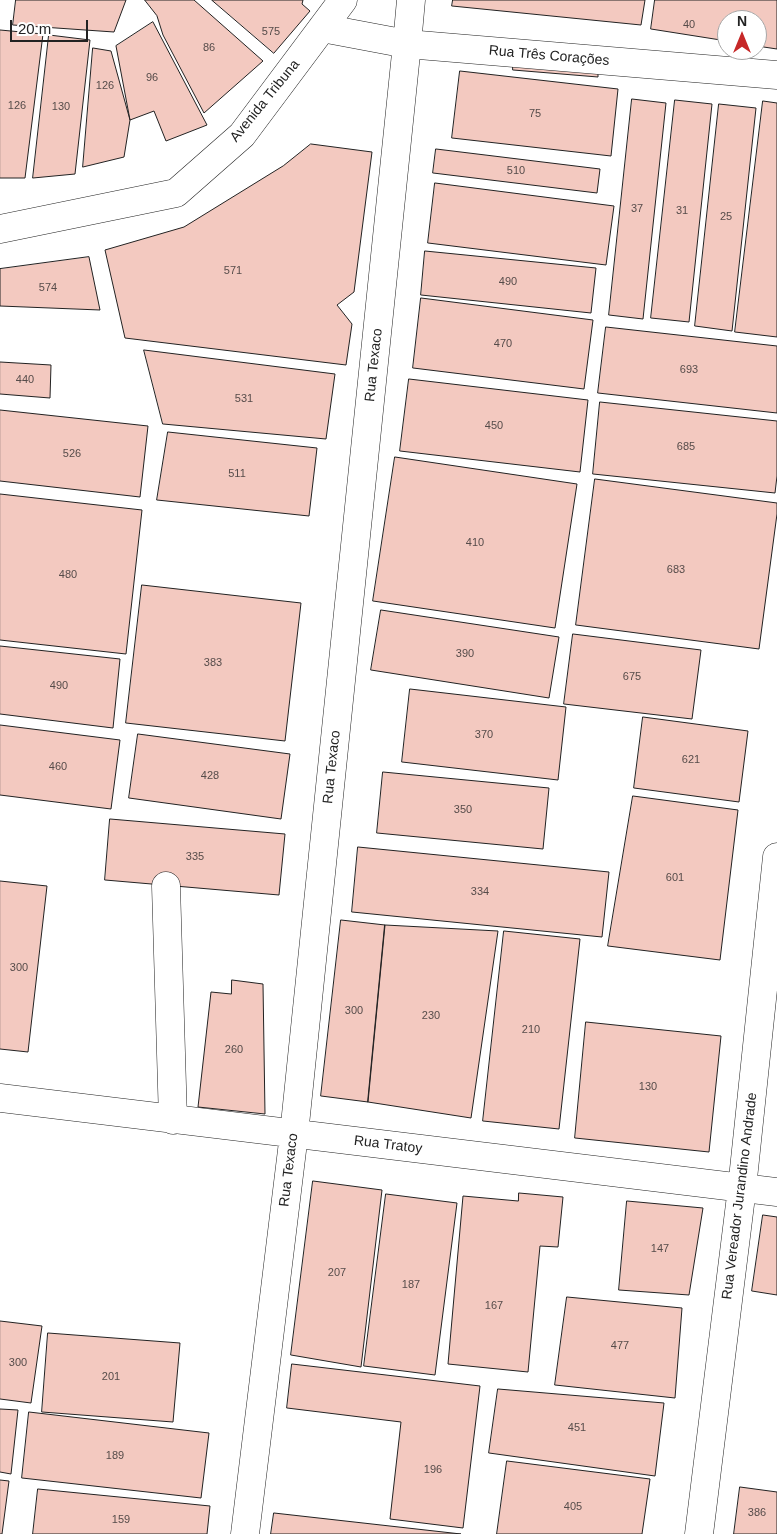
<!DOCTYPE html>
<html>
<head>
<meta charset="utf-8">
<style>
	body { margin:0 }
	#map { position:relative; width:777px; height:1534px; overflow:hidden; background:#fff; font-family:Helvetica,sans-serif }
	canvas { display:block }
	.north { position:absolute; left:717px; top:10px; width:50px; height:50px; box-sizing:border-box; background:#fff; border:1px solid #a7a7a7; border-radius:50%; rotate:0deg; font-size:14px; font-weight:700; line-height:20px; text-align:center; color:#222 }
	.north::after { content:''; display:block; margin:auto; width:18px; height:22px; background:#c62828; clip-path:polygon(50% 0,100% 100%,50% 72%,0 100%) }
	.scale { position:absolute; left:10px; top:20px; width:78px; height:22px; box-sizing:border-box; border:2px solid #222; border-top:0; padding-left:6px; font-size:15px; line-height:18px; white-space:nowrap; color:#222; -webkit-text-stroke:4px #fff; paint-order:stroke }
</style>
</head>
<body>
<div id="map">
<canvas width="777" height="1534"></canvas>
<div class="north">N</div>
<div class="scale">20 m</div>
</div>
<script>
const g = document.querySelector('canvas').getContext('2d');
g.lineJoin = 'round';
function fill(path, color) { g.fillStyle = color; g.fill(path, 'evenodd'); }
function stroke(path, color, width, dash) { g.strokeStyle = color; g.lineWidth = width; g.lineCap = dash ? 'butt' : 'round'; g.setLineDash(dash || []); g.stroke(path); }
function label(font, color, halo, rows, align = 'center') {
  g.font = font + ' Helvetica,sans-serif'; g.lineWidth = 4; g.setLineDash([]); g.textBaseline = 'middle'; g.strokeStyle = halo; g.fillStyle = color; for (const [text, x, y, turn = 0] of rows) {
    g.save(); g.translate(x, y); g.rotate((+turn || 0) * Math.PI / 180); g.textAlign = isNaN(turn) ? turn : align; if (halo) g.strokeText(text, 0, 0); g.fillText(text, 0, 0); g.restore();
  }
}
const building = new Path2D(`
	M 16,0 L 126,0 L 114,32 L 13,25 Z
	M 145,0 L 194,0 L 263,61 L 204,113 L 163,35 L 157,16 Z
	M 212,0 L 303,0 L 302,4 L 310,11 L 274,53 Z
	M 453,0 L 645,0 L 641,25 L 452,6 Z
	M 655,0 L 777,0 L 777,49 L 757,46 L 757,20 L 727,20 L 727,41 L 651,29 Z
	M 153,22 L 207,125 L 166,141 L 154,111 L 130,120 L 116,46 Z
	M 0,30 L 43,34 L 25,178 L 0,178 Z
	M 49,35 L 90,40 L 75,174 L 33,178 Z
	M 93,48 L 111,51 L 130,120 L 124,157 L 83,167 Z
	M 513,63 L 598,71 L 598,77 L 513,70 Z
	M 460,71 L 618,89 L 611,156 L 452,138 Z
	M 632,99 L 666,103 L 643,319 L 609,315 Z
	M 675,100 L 712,104 L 689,322 L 651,318 Z
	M 763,101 L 777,103 L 777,337 L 735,332 Z
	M 719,104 L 756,108 L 732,331 L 695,326 Z
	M 311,144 L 372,152 L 354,292 L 337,305 L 352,324 L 346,365 L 125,338 L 105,250 L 184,227 L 283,166 Z
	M 436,149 L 600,169 L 597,193 L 433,173 Z
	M 435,183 L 614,206 L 606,265 L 428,243 Z
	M 425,251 L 596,268 L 591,313 L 421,295 Z
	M 89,257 L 100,310 L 0,306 L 0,269 Z
	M 421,298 L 593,320 L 584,389 L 413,368 Z
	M 606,327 L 777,346 L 777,413 L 598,393 Z
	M 144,350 L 335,374 L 326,439 L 163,424 Z
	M 0,362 L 51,365 L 50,398 L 0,394 Z
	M 409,379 L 588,400 L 580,472 L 400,451 Z
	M 600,402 L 777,421 L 777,476 L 775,493 L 593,474 Z
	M 0,410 L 148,426 L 140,497 L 0,481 Z
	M 168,432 L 317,448 L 309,516 L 157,500 Z
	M 395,457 L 577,484 L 555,628 L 373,601 Z
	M 595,479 L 777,503 L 777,514 L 759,649 L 576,625 Z
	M 0,494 L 142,510 L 126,654 L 0,640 Z
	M 142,585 L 301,603 L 285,741 L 126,723 Z
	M 381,610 L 559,637 L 549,698 L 371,670 Z
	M 573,634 L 701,650 L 692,719 L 564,704 Z
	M 0,646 L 120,659 L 113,728 L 0,714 Z
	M 410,689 L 566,707 L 558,780 L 402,762 Z
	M 643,717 L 748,731 L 739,802 L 634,788 Z
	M 0,725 L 120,740 L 111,809 L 0,795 Z
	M 138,734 L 290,754 L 281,819 L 129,798 Z
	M 383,772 L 549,788 L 543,849 L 377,833 Z
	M 633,796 L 738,810 L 720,960 L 608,946 Z
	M 110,819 L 285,834 L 279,895 L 105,880 Z
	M 358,847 L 609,872 L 602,937 L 352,912 Z
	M 0,881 L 47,886 L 28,1052 L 0,1049 Z
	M 341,920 L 385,925 L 368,1102 L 321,1096 Z
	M 385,925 L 498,931 L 471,1118 L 368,1102 Z
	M 504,931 L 580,939 L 559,1129 L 483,1121 Z
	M 232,980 L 263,984 L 265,1114 L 198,1107 L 211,992 L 231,994 Z
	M 586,1022 L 721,1036 L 709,1152 L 575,1138 Z
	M 313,1181 L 382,1190 L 361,1367 L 291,1355 Z
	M 519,1193 L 563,1197 L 558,1247 L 540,1246 L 528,1372 L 448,1364 L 463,1196 L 518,1201 Z
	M 386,1194 L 457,1203 L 435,1375 L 364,1366 Z
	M 627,1201 L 703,1208 L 689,1295 L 619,1290 Z
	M 763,1215 L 777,1217 L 777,1295 L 752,1291 Z
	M 567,1297 L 682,1308 L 675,1398 L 555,1385 Z
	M 0,1321 L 42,1326 L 31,1403 L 0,1399 Z
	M 48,1333 L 180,1343 L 173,1422 L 42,1412 Z
	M 292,1364 L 480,1386 L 463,1528 L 390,1519 L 401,1422 L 287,1408 Z
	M 498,1389 L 664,1403 L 655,1476 L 489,1453 Z
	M 0,1409 L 18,1410 L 11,1474 L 0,1472 Z
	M 29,1412 L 209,1433 L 201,1498 L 22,1478 Z
	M 507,1461 L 650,1479 L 642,1534 L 497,1534 Z
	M 0,1480 L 9,1481 L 2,1534 L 0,1534 Z
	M 740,1487 L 777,1492 L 777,1534 L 734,1534 Z
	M 38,1489 L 210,1506 L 207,1534 L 33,1534 Z
	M 274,1513 L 461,1534 L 271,1534 Z`);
const minor = new Path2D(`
	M 322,28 L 407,44 L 777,75
	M 0,229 L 176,193 L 242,135 L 343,0
	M 166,886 L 173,1120
	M 0,1098 L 777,1192
	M 245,1534 L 294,1134 L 407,44 L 411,0
	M 699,1534 L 742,1188 L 777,857`);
const numberNames = [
	["40",689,25],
	["575",271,32],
	["86",209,48],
	["96",152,78],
	["126",105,86],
	["126",17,106],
	["130",61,107],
	["75",535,114],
	["510",516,171],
	["37",637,209],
	["31",682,211],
	["25",726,217],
	["571",233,271],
	["490",508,282],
	["574",48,288],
	["470",503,344],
	["693",689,370],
	["440",25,380],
	["531",244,399],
	["450",494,426],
	["685",686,447],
	["526",72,454],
	["511",237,474],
	["410",475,543],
	["683",676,570],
	["480",68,575],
	["390",465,654],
	["383",213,663],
	["675",632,677],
	["490",59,686],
	["370",484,735],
	["621",691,760],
	["460",58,767],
	["428",210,776],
	["350",463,810],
	["335",195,857],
	["601",675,878],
	["334",480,892],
	["300",19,968],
	["300",354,1011],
	["230",431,1016],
	["210",531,1030],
	["260",234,1050],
	["130",648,1087],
	["147",660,1249],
	["207",337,1273],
	["187",411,1285],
	["167",494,1306],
	["477",620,1346],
	["300",18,1363],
	["201",111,1377],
	["451",577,1428],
	["189",115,1456],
	["196",433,1470],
	["405",573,1507],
	["386",757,1513],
	["159",121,1520]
];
const streetNames = [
	["Rua Três Corações",549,56,5],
	["Avenida Tribuna",265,101,-51],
	["Rua Texaco",374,365,-84],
	["Rua Texaco",332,767,-84],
	["Rua Tratoy",388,1145,7],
	["Rua Texaco",289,1170,-83],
	["Rua Vereador Jurandino Andrade",740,1196,-83]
];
fill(building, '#f3c9c0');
stroke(building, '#222', 1);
stroke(minor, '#222', 29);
stroke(minor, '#fff', 28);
label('11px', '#564c4a', null, numberNames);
label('14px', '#222', '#fff', streetNames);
</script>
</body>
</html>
